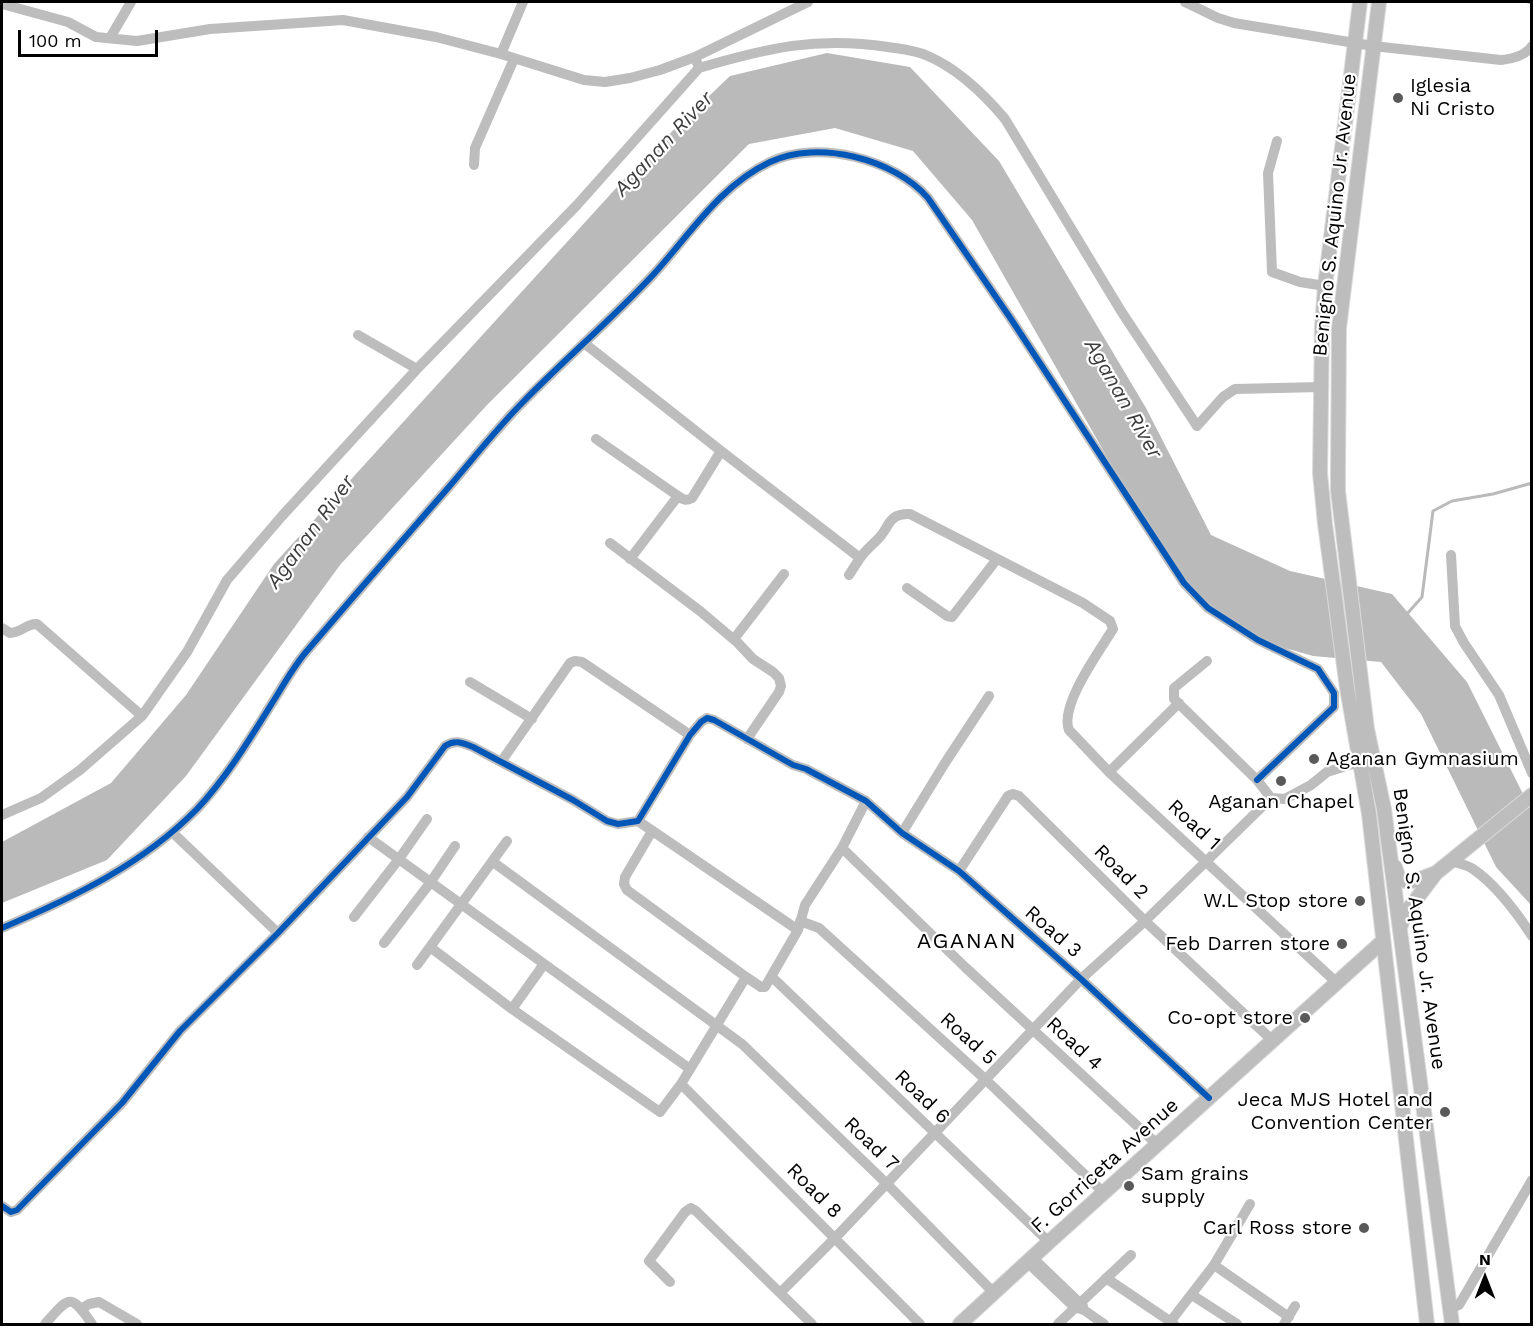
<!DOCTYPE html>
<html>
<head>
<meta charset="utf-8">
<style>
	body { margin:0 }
	#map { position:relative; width:1533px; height:1326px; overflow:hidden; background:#fff; font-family:"Work Sans",sans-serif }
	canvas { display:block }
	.frame { position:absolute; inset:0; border:3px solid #000; pointer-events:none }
	.north { position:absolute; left:1455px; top:1248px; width:60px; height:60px; -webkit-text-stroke:4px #fff; paint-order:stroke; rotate:0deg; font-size:16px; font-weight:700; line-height:24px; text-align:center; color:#000 }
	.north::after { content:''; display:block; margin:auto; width:21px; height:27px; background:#000; clip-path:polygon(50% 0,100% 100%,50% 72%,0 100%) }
	.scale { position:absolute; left:18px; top:30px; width:140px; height:27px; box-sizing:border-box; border:3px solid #000; border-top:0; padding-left:8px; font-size:18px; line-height:21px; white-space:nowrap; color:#000; -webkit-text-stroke:4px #fff; paint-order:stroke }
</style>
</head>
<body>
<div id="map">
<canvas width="1533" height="1326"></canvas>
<div class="frame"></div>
<div class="north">N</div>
<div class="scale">100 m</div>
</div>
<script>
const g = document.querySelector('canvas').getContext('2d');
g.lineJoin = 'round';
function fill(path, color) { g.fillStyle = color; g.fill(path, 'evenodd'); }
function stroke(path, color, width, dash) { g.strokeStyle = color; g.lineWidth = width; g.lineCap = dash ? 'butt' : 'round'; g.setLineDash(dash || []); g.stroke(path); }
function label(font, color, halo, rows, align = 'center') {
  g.font = font + ' "Work Sans",sans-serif'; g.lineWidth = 4.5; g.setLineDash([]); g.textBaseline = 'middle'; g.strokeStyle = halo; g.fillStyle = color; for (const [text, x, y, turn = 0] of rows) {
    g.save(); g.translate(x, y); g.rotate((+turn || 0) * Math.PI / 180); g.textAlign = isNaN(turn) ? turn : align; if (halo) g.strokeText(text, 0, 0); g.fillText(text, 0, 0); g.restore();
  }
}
const water = new Path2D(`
	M 827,53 L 910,67 L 999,161 L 1146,408 L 1211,535 L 1290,571 L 1392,594 L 1467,682 L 1531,810 L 1531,905 L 1496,867 L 1421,714 L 1381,662 L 1313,656 L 1243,636 L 1204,607 L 1107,457 L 972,220 L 913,151 L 835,128 L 749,144 L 487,405 L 340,565 L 186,776 L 107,860 L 2,903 L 2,842 L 111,783 L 186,695 L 274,564 L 638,164 L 730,76 Z`);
const stream = new Path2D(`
	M 1528,2 L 1532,3
	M 1406,615 L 1422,597 L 1433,511 L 1452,501 L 1493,494 L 1532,483`);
const minor = new Path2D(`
	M 1185,2 L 1218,18 L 1234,23 L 1373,46 L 1501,60 C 1512,59 1525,56 1532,46
	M 2,4 L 68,22 L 96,37 L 137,41 L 210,29 L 343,20 L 436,37 L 501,54 L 584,80 L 605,82 L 630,78 L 660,70 L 695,57 L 808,2
	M 110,38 L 131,2
	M 501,54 L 523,2
	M 699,68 C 767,48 817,36 888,47 C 901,49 915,50 928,56 C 958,69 984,94 1005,119 L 1121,311 L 1197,426 L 1223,397 L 1235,389 L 1321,387
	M 1277,141 L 1268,173 L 1272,272 L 1300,282 L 1325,286
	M 474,165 L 475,148 L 514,59
	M 358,335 L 417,369
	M 584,343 L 721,451
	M 596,439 L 678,496
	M 610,543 L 700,611 L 738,643 L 753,659 L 773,672 L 779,678 L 781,686 L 779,692 L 747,739
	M 1451,555 L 1455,626 L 1464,643 L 1499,695 L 1532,773
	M 630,559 L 678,496 C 683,500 686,501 692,498 L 721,451 L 860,558 C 865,551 871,546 877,540 C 890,528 887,513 910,514 L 1083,603 L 1110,621 L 1113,629 C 1100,650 1059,706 1069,730 L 1109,772 L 1336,982
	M 849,575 L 860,558
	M 907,588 L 947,616 L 952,617 L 997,559
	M 2,628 L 10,633 C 21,633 27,623 37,624 L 142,716
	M 734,639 L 784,574
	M 1207,661 L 1174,688 L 1174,699 L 1257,780 L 1271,798 L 1285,799 L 1311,785 L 1327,772 L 1366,760
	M 470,682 L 532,719
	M 501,762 L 570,663 L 575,661 L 582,662 L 690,735
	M 1109,772 L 1179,703
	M 2,815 L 41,798 L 80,770 L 142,716 L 187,652 L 227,580 L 282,516 L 417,369 L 577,205 L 699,68 L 695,57
	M 638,821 L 798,930 L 765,987 L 761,987 L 746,977 L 627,890 L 624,884 L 625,877 L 652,831
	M 172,832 L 278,933
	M 902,833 L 945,763 L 989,696
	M 368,837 L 690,1069
	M 842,848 L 966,968 L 1158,1145
	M 1451,861 C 1458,863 1467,865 1473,869 C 1495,884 1517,913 1532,936
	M 493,862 L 742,1044 L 887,1184 L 994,1293
	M 959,871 L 1008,796 L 1013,794 L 1019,796 L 1145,921 L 1273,1041
	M 354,917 L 399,859 L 427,819
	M 800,921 L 819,928 L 985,1079 L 1104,1193
	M 799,927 L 805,905 L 842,848 L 866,801
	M 2,928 C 72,898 142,865 197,809 C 227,777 251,737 274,700 C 284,684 294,666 306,652 C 353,597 401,542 448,488 C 473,459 497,428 524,401 C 565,359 611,320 652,276 C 689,236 719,186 770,162 C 818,139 894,159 928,198 L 1011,319 L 1184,583 L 1208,608 L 1258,640 L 1318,669 L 1334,693 L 1334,707 L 1257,780
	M 384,943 L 430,883 L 455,846
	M 430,947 L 512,1009 L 660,1112 L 681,1084 L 746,977
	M 417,965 L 507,841
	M 772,977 L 1049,1242
	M 512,1009 L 544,964
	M 681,1084 L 920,1324
	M 2,1206 L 11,1212 L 17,1210 L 122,1103 L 180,1031 L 278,933 L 407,797 L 445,746 C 455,739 463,743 473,747 L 573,800 L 607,821 L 618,824 L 638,821 L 690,735 L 701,722 L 707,718 L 714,720 L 793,765 L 806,769 L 866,801 L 902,833 L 959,871 L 1081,979 L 1209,1098
	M 1033,1258 L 1083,1306
	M 1028,1263 L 1074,1307 L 1084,1310 L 1104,1324
	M 1214,1265 L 1289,1317
	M 1106,1278 L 1174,1324
	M 670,1282 L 649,1261 L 685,1212 L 691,1208 L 696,1211 L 812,1324
	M 781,1292 L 835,1238 L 1081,979 L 1145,921 L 1271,798
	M 1192,1295 L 1237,1324
	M 1450,1308 L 1459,1305 L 1532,1180
	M 81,1309 L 89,1304 L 99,1302 L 137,1324
	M 1170,1322 L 1214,1265 L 1250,1204
	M 45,1324 C 69,1297 70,1292 92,1324
	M 1058,1324 L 1131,1255
	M 1284,1324 L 1295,1306`);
const major = new Path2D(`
	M 1360,2 L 1325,286 L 1322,327 L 1320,473 L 1325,524 L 1347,688 L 1369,814 L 1427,1324
	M 1379,2 L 1339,328 L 1338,474 L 1338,491 L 1367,729 L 1384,809 L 1452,1324
	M 1395,867 L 1399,879 C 1414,885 1422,877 1436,873
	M 1401,925 L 1405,914 L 1436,873 L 1532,795
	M 960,1324 L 1049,1242 L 1383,941`);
const cycleway = new Path2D(`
	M 2,928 C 72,898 142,865 197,809 C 227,777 251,737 274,700 C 284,684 294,666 306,652 C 353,597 401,542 448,488 C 473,459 497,428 524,401 C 565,359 611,320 652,276 C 689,236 719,186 770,162 C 818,139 894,159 928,198 L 1011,319 L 1184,583 L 1208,608 L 1258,640 L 1318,669 L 1334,693 L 1334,707 L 1257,780
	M 2,1206 L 11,1212 L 17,1210 L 122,1103 L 180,1031 L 278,933 L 407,797 L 445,746 C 455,739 463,743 473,747 L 573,800 L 607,821 L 618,824 L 638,821 L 690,735 L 701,722 L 707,718 L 714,720 L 793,765 L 806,769 L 866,801 L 902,833 L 959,871 L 1081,979 L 1209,1098`);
const markers = [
	[1398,98,6,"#595959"],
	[1314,759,6,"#595959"],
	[1281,781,6,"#595959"],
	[1360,901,6,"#595959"],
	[1342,944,6,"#595959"],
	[1305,1018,6,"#595959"],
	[1445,1112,6,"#595959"],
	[1129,1186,6,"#595959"],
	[1364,1228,6,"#595959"]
];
const poiNames = [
	["Iglesia",1410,86,"left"],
	["Ni Cristo",1410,109,"left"],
	["Aganan Gymnasium",1326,759,"left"],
	["Aganan Chapel",1281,802,"center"],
	["W.L Stop store",1348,901],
	["Feb Darren store",1330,944],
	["Co-opt store",1293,1018],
	["Jeca MJS Hotel and",1433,1100],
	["Convention Center",1433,1123],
	["Sam grains",1141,1174,"left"],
	["supply",1141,1197,"left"],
	["Carl Ross store",1352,1228]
];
const streetNames = [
	["Benigno S. Aquino Jr. Avenue",1335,215,-84],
	["Road 1",1194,825,43],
	["Road 2",1121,872,45],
	["Benigno S. Aquino Jr. Avenue",1419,929,82],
	["Road 3",1053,932,41],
	["Road 5",968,1039,42],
	["Road 4",1074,1044,43],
	["Road 6",922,1097,44],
	["Road 7",871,1144,44],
	["F. Gorriceta Avenue",1105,1166,-42],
	["Road 8",814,1191,45]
];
const waterNames = [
	["Aganan River",664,144,-47],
	["Aganan River",1123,399,60],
	["Aganan River",311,532,-54]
];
const quarterNames = [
	["AGANAN",967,942]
];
fill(water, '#bababa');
stroke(stream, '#bababa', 3);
stroke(major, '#dbdbdb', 16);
stroke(minor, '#bdbdbd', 10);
stroke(major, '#bdbdbd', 14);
stroke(cycleway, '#0057b8', 6);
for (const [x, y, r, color] of markers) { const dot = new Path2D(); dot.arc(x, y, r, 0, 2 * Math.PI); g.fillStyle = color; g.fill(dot); stroke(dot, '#fff', 2); }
label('20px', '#000', '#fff', poiNames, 'right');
label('20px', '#000', '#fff', streetNames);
label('italic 21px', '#3d3d3d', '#fff', waterNames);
g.letterSpacing = '1.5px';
label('22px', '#000', '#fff', quarterNames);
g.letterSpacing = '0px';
</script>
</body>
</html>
